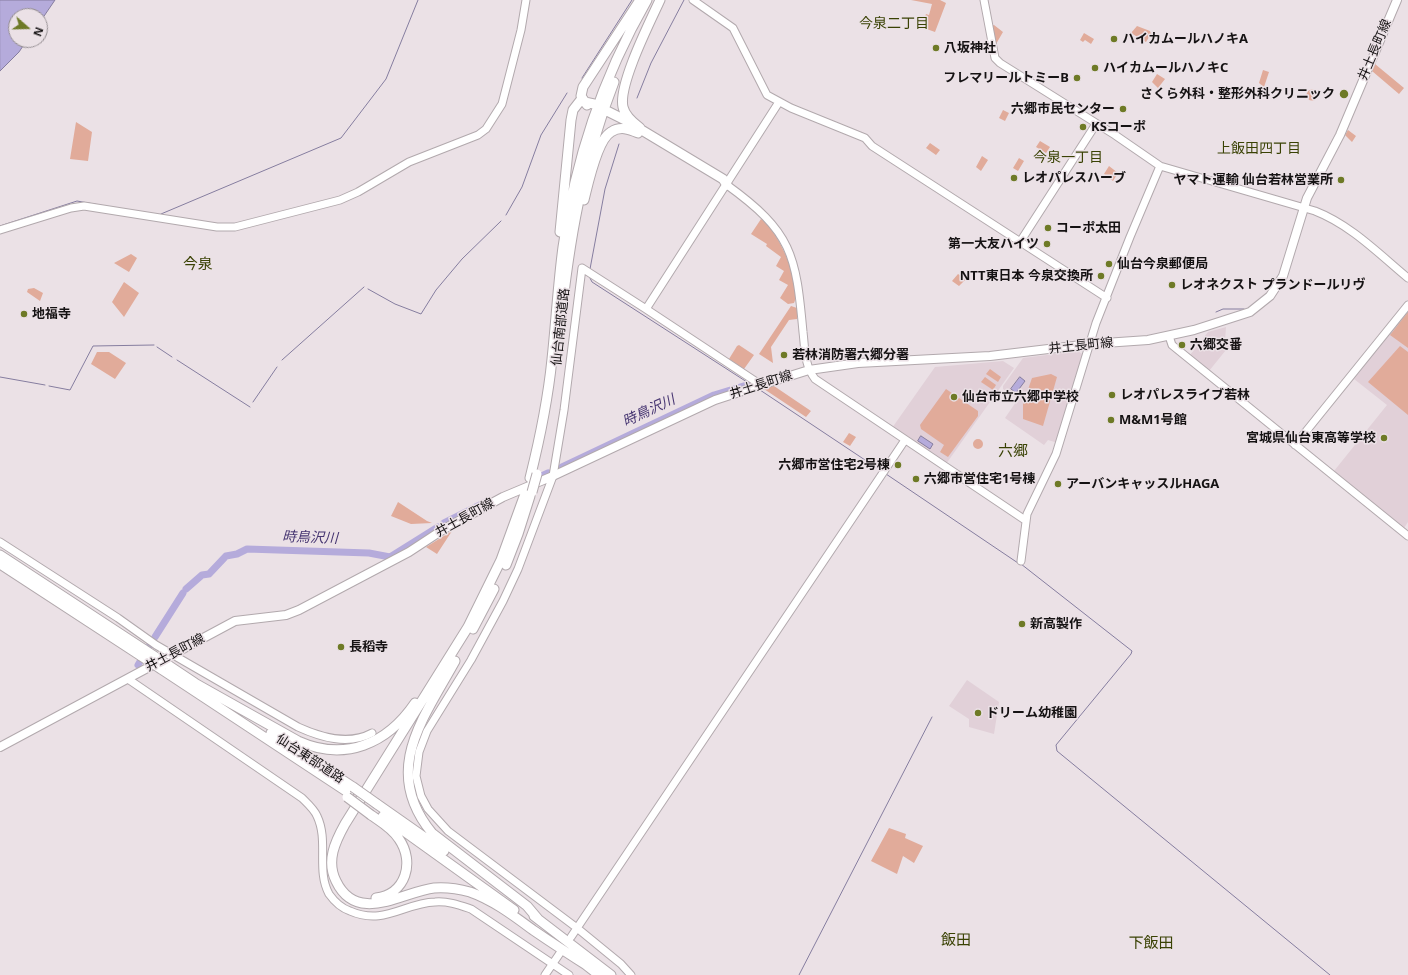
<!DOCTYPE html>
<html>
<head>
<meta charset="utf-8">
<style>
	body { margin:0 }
	#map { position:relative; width:1408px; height:975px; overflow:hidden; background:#ebe1e6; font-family:"Noto Sans",sans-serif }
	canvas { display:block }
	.north { position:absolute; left:8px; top:8px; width:40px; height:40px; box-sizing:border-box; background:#ebe1e6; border:1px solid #958e92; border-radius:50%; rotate:110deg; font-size:11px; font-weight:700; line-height:16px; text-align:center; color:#151213 }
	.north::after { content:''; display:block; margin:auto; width:14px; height:18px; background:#6e7a26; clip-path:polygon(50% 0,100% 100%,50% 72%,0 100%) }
</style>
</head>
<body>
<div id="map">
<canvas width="1408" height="975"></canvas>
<div class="north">N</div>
</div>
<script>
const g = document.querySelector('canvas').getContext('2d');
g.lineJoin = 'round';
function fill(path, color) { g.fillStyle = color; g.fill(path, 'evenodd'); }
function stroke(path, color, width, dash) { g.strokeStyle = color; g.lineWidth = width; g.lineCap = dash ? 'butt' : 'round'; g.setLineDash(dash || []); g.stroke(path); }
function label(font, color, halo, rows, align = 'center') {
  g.font = font + ' "Noto Sans","Noto Sans JP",sans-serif'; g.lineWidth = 3; g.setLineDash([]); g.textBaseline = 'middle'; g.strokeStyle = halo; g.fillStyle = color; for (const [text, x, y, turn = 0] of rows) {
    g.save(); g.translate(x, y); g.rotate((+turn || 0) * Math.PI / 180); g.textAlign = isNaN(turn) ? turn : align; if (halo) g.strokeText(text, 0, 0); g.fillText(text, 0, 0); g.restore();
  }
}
const built = new Path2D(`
	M 1408,311 L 1408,522 L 1404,528 L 1334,471 L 1387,405 L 1354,379 Z
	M 1226,327 L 1225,341 L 1230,345 L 1209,371 L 1190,355 L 1208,332 Z
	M 1078,351 L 1085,356 L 1058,443 L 1048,440 L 1044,445 L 1005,418 L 1018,399 L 1003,389 L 1003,386 L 1023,358 Z
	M 1003,361 L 1014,368 L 946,464 L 892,428 L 935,367 Z
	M 967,680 L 999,702 L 994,734 L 969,727 L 969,719 L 949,706 Z`);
const green = new Path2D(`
	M 911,0 L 940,0 L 946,3 L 935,32 L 921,27 L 926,14 L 929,15 L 932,4 Z
	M 994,25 L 1003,32 L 996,44 L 991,26 Z
	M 1137,26 L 1150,31 L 1151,34 L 1146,42 L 1131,33 Z
	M 1084,33 L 1094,39 L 1091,44 L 1085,40 L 1083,42 L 1080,40 Z
	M 1375,64 L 1404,88 L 1399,94 L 1372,71 Z
	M 1263,70 L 1269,72 L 1264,87 L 1259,83 Z
	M 1157,74 L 1165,79 L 1158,88 L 1152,82 Z
	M1306.5 95a5.5 5.5 0 1 1 11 0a5.5 5.5 0 1 1-11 0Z
	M 1003,110 L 1009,113 L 1005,121 L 999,118 Z
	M 76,122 L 92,132 L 88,161 L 70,159 Z
	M 1348,130 L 1356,136 L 1352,142 L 1345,135 Z
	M 1040,141 L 1050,147 L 1046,153 L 1036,147 Z
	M 930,143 L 940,150 L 936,155 L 926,148 Z
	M 982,156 L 988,160 L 981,171 L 976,167 Z
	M 1019,158 L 1024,161 L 1018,171 L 1013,168 Z
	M 1109,166 L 1118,173 L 1113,181 L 1104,174 Z
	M 761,219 C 777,228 804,287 794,303 L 788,304 L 780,298 L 788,285 L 779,280 L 784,271 L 776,266 L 781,257 L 766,246 L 767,244 L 751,234 Z
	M 131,254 L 137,258 L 129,272 L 114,263 Z
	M 958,274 L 966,279 L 959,286 L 952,281 Z
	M 124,282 L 139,293 L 124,317 L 112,302 Z
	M 34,288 L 43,293 L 40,301 L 27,292 L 28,289 Z
	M 791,306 L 797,308 L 797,319 L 789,320 L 771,347 L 773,363 L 759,354 Z
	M 1408,312 L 1408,348 L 1390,335 Z
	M 739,345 L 754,355 L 744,369 L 729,359 L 737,346 Z
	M 1400,346 L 1408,352 L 1408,415 L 1368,382 Z
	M 97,352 L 109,352 L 126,363 L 115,379 L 91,364 Z
	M 990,369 L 1001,377 L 998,382 L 986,374 Z
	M 1051,374 L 1057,377 L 1043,426 L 1023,419 L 1023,404 L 1032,378 Z
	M 985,377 L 996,385 L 993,390 L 981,382 Z
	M 774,386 L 811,411 L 806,417 L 764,389 Z
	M 946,389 L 978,411 L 978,416 L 948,457 L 940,452 L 944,445 L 921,429 L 920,425 Z
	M 849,433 L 856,437 L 850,446 L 843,442 Z
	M973 444a5 5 0 1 1 10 0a5 5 0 1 1-10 0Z
	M 398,502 L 427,521 L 432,523 L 411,524 L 391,516 Z
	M 452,531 L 437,554 L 426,547 Z
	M 889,828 L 906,834 L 905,838 L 923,846 L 914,863 L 903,856 L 897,874 L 871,861 Z`);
const water = new Path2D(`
	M 0,0 L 55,0 L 40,22 L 40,16 L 16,16 L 16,40 L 27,40 L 19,52 L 0,71 Z
	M 1020,377 L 1025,381 L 1016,393 L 1011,389 Z
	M 921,436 L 933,444 L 930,449 L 918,441 Z`);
const stream = new Path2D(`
	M 582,78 L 632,0
	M 637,98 L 651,63 L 684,0
	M 161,214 L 341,138 L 386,79 L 418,0
	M 506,215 L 522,187 L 541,135 L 567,93
	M 0,226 L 77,201 L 105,206
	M 590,269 L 605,189 L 619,144
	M 589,276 L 592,282 L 750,384
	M 368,289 L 395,304 L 421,314 L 436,290 L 462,259 L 501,221
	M 1216,312 L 1223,309 L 1244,309
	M 157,347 L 172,357
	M 177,360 L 250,407
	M 282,360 L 364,287
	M 0,377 L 45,385
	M 49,386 L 70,390 L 93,346 L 154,345
	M 760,390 L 880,470
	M 253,402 L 277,367
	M 886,474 L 1018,563
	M 1021,564 L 1132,651 L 1131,654 L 1056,745 L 1057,751 L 1330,975
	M 799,975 L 932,717`);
const river = new Path2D(`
	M 562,467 L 714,395 L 750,384
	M 533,480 L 548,473
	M 444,523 L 488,501
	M 186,589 L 202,575 L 209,574 L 226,556 L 237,554 L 247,549 L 369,553 L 390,557 L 438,527
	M 155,637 L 183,593
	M 138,665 L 150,645`);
const secondary = new Path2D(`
	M 693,0 L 733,28 L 767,95 L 791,108 L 865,138 L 872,146 L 1107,298
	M 984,0 L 995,58 L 1000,63 L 1115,135 L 1160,166 L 1315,211 C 1351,225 1379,254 1408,278
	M 727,185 C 792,232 796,254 803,332 C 805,348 804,365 815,379 L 1025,520
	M 0,230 L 71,208 L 84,206 L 217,227 L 235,227 L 340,200 L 358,192 L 409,162 L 478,135 L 486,129 L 502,104 L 521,30 L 526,0
	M 1020,242 L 1096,124
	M 1169,336 L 1172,345 L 1408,536
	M 761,385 L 646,309 L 779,102
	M 1295,445 L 1408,305
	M 0,542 L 118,618 L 156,645 L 298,727 C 320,737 348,746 372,733
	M 1021,561 L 1027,514 L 1056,454 L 1096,323 L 1130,237 L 1160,166
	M 128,679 L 302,798 C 307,803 314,809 317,816 C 329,841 316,870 329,894 C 334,901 341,908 350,911 C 384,926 404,903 435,902 C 448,901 459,905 471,909 L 569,975
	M 571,937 L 905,440
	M 545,975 L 560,953
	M 631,975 L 621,964 L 577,928 L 448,831 L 428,809 L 421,796 L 416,776 L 419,752 L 427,731 L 471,660 L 503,601 L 518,569 L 553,476 L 564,410 L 582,268 L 646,309`);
const primary = new Path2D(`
	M 0,747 L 235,621 L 286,615 L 299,610 L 409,552 L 444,529 L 503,497 L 553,476 L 715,400 L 761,385 L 809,370 L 858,363 L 990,356 L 1090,344 L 1148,340 L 1194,330 L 1250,312 L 1270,296 L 1283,276 L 1307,198 L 1340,135 L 1397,0`);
const highway = new Path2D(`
	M 587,105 L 581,96 L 583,87 L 640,0
	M 607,111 L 625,120 L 723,179 L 727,185
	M 640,128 C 633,122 625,116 623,107 C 618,85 650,22 660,0
	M 584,200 C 588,184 597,140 611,132 C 620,126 629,129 638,133
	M 560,232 L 571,120 L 573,110 L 580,101 L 594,104
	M 560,328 C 569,241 582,164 614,82
	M 530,478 C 540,438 548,399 552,359 C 556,322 558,284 563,247 C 575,160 603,77 647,0
	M 525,494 L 501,560 L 468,627 L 345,824 C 335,842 326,861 336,881 C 357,925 402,892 434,888 C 446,887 459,889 470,892 C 493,900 514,916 533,930 C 552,943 572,956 591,968
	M 0,555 L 145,650
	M 0,564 L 141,656
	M 506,565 L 518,534 L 530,496
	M 473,629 L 494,589
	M 455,661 C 423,719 381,771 432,833 L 527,906 L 538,919
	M 168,665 L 195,683
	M 161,669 L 349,793
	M 191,681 L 298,741 C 345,762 387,744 415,703
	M 271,733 L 353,787
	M 377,804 L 444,851
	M 371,815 C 381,822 392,828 399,839 C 415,862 406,894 376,898
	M 383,816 L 514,910
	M 534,916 L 611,975
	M 586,965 L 599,975`);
const highwayBridge = new Path2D(`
	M 532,492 L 537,474
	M 145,650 L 168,665
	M 141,656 L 161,669
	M 353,787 L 377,804
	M 347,797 L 371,815`);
const markers = [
	[1114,39,4,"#6e7a26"],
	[936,48,4,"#6e7a26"],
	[1095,68,4,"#6e7a26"],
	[1077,78,4,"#6e7a26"],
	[1344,94,5,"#6e7a26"],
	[1123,109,4,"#6e7a26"],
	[1083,127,4,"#6e7a26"],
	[1014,178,4,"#6e7a26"],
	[1341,180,4,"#6e7a26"],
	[1048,228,4,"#6e7a26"],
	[1047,244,4,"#6e7a26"],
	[1109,264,4,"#6e7a26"],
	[1101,276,4,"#6e7a26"],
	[1172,285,4,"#6e7a26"],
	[24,314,4,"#6e7a26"],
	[1182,345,4,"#6e7a26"],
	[784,355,4,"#6e7a26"],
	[1112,395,4,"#6e7a26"],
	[954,397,4,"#6e7a26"],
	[1111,420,4,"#6e7a26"],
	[1384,438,4,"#6e7a26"],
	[898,465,4,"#6e7a26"],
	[916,479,4,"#6e7a26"],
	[1058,484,4,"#6e7a26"],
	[1022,624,4,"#6e7a26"],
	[341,647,4,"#6e7a26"],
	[978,713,4,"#6e7a26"]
];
const poiNames = [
	["ハイカムールハノキA",1122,39],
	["八坂神社",944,48],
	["ハイカムールハノキC",1103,68],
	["フレマリールトミーB",1069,78,"right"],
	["さくら外科・整形外科クリニック",1335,94,"right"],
	["六郷市民センター",1115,109,"right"],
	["KSコーポ",1091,127],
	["レオパレスハーブ",1022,178],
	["ヤマト運輸 仙台若林営業所",1333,180,"right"],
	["コーポ太田",1056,228],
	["第一大友ハイツ",1039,244,"right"],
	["仙台今泉郵便局",1117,264],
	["NTT東日本 今泉交換所",1093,276,"right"],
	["レオネクスト プランドールリヴ",1180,285],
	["地福寺",32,314],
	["六郷交番",1190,345],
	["若林消防署六郷分署",792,355],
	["レオパレスライブ若林",1120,395],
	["仙台市立六郷中学校",962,397],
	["M&M1号館",1119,420],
	["宮城県仙台東高等学校",1376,438,"right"],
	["六郷市営住宅2号棟",890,465,"right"],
	["六郷市営住宅1号棟",924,479],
	["アーバンキャッスルHAGA",1066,484],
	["新高製作",1030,624],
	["長稻寺",349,647],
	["ドリーム幼稚園",986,713]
];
const streetNames = [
	["井土長町線",1375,50,-67],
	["仙台南部道路",561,327,-84],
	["井土長町線",1081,346,-6],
	["井土長町線",761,385,-18],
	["井土長町線",465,518,-29],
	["井土長町線",175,653,-28],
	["仙台東部道路",310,759,33]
];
const neighbourhoodNames = [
	["今泉二丁目",894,24],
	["上飯田四丁目",1259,149],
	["今泉一丁目",1068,158]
];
const waterNames = [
	["時鳥沢川",649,411,-25],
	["時鳥沢川",310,538,2]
];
const quarterNames = [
	["今泉",198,265],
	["六郷",1013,452],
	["飯田",956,941],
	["下飯田",1151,944]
];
fill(built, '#e1d0d8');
fill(green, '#e1ab9a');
fill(water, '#b5abdb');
stroke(water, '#857d9f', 1);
stroke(stream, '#857d9f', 1);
stroke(river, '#b5abdb', 7);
stroke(secondary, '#b2a9ad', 9);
stroke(primary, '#b2a9ad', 10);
stroke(highway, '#b2a9ad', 11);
stroke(secondary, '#fff', 7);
stroke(primary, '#fff', 8);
stroke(highway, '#fff', 9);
stroke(highwayBridge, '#b2a9ad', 11, []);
stroke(highwayBridge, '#fff', 9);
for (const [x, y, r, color] of markers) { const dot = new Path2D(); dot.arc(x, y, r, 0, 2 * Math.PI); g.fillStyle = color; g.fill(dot); stroke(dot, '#ebe1e6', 1.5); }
label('bold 13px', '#151213', '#ebe1e6', poiNames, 'left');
label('13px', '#151213', '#ebe1e6', streetNames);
label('14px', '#3a4204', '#ebe1e6', neighbourhoodNames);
label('italic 14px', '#463571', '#ebe1e6', waterNames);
label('15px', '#3a4204', '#ebe1e6', quarterNames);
</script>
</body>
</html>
